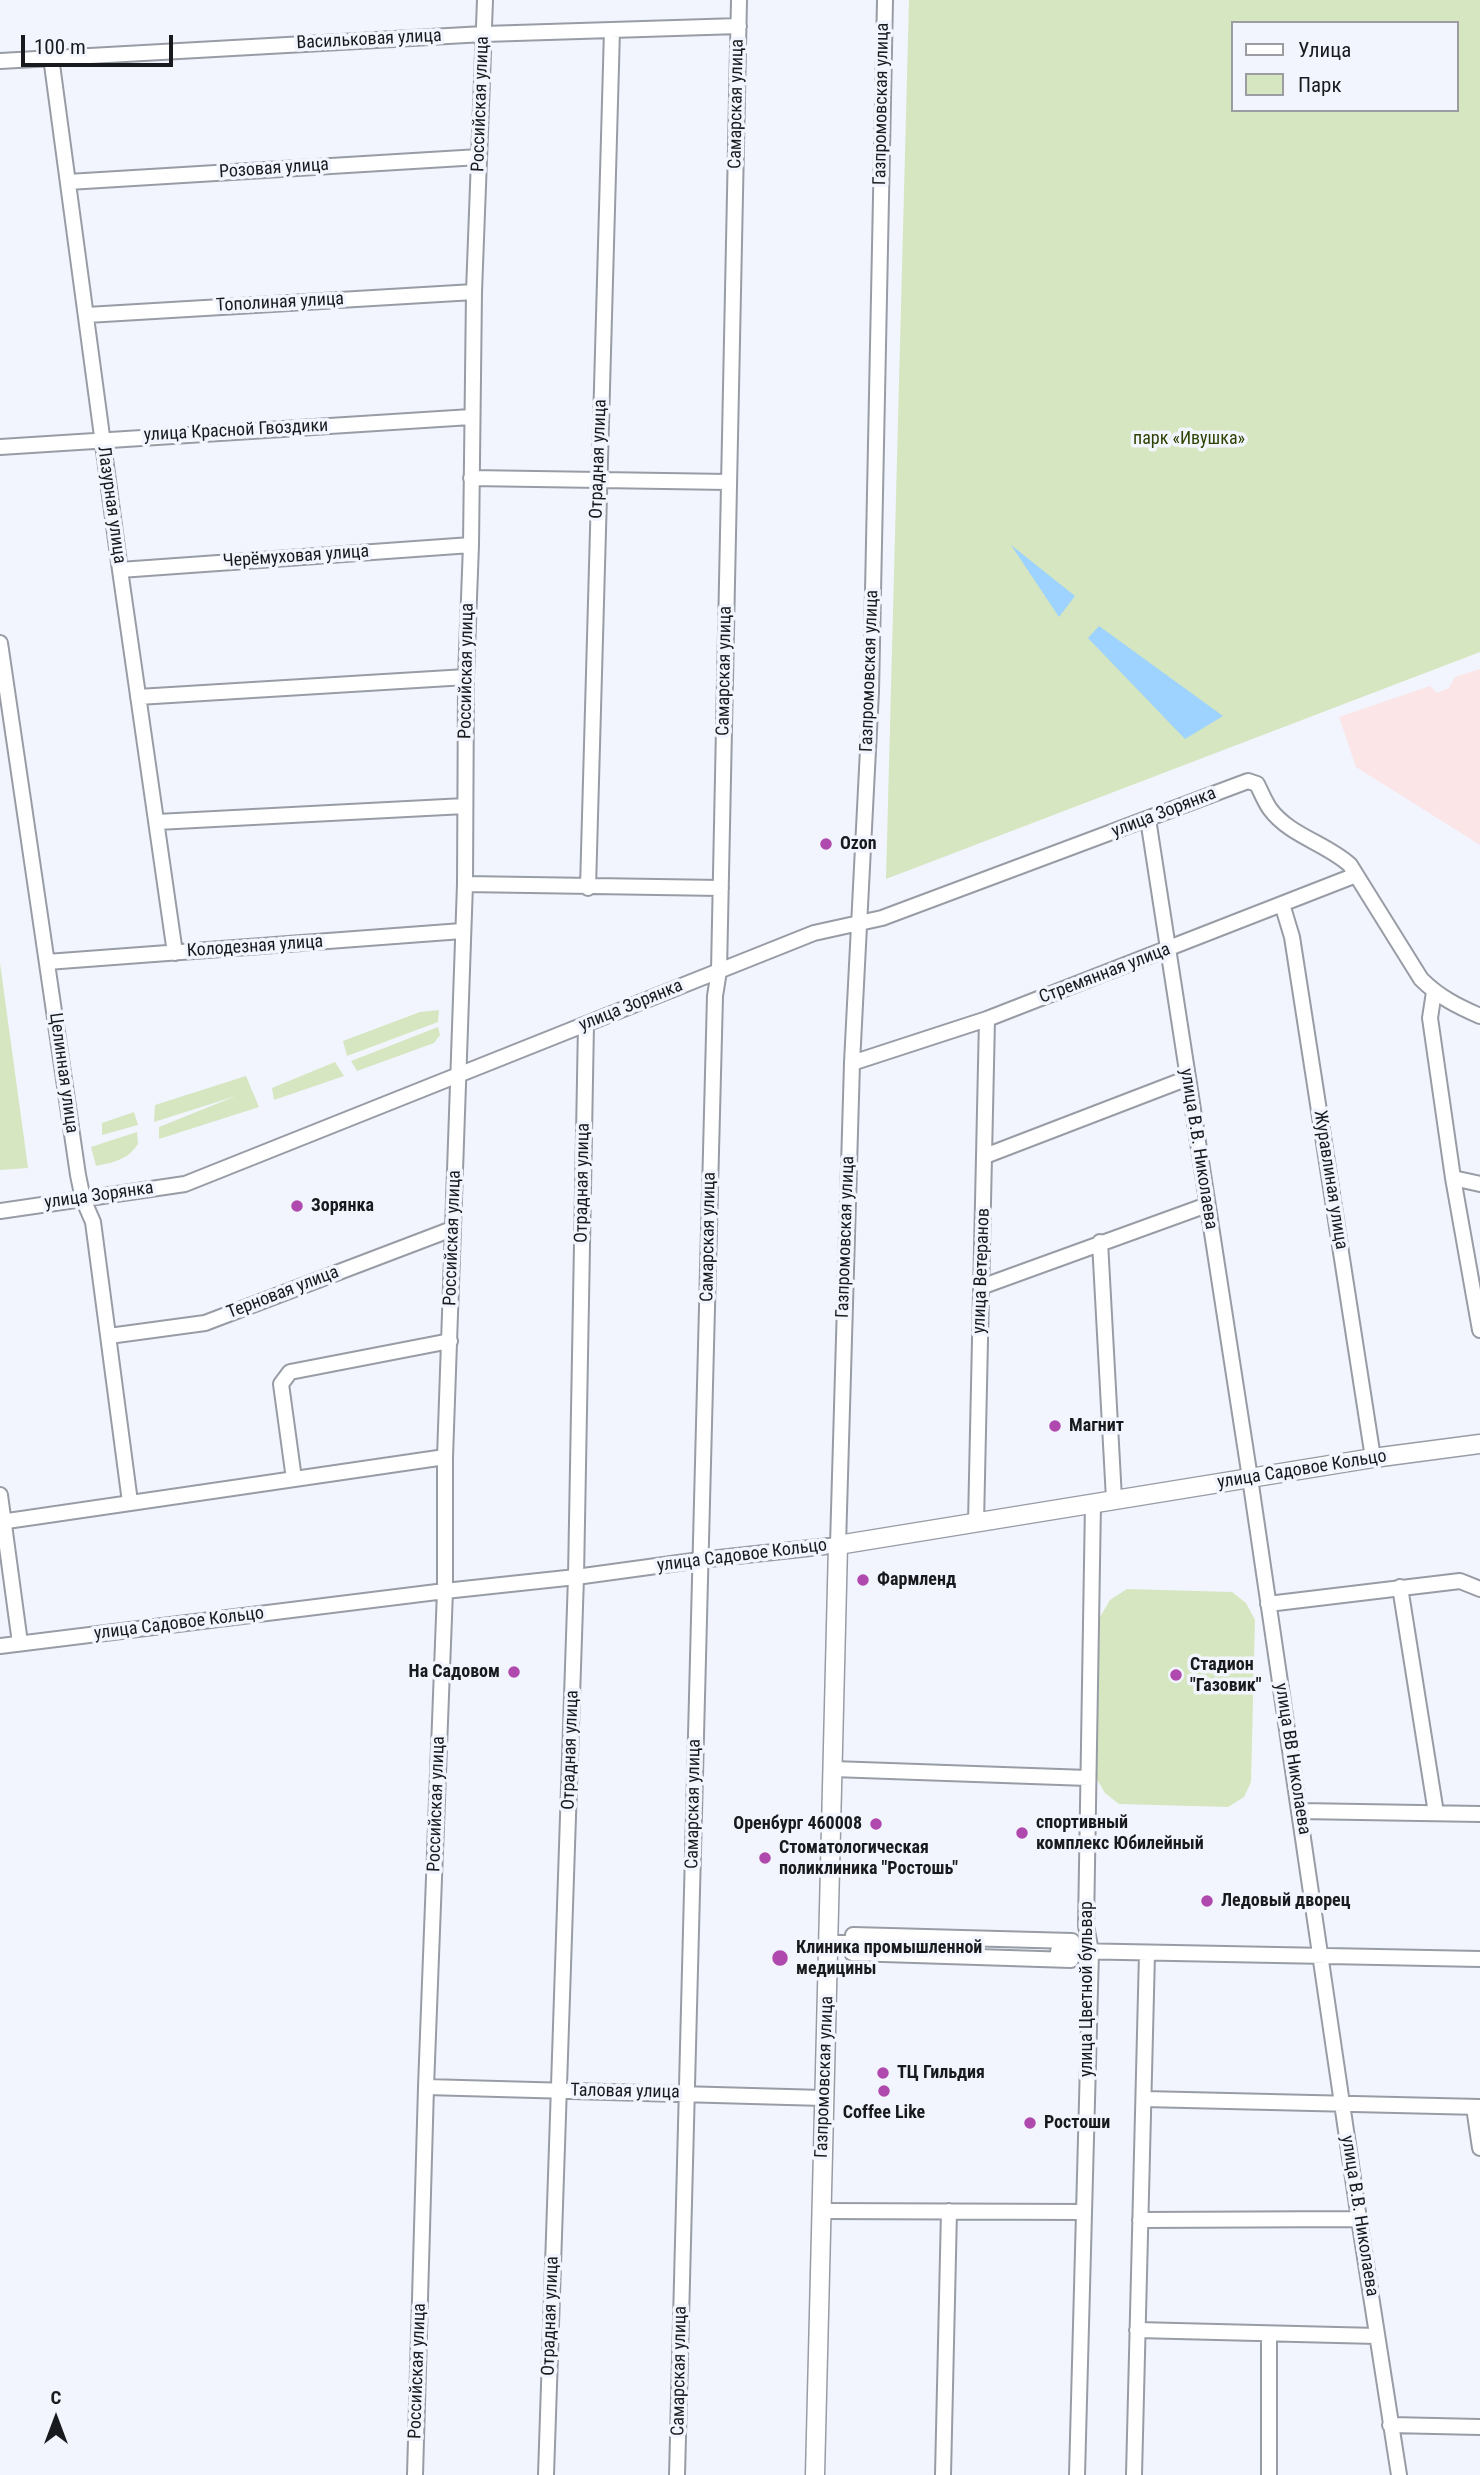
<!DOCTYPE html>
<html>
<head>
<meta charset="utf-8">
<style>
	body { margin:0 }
	#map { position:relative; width:1480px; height:2475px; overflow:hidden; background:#f2f5fd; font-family:"Roboto Condensed",sans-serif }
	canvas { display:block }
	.legend { position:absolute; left:1231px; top:21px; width:228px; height:91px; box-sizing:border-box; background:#f2f5fd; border:2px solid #9b9da3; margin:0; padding:9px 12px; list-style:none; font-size:21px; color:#181a1d }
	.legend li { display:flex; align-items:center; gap:14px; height:35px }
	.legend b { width:35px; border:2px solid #9b9da3 }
	.north { position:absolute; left:21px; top:2384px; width:70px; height:70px; -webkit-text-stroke:5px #f2f5fd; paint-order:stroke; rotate:0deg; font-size:19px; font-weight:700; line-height:28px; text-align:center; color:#181a1d }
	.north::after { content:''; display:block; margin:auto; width:24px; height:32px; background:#181a1d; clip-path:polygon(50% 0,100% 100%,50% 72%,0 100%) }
	.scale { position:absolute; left:21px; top:35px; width:152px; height:32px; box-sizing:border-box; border:4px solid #181a1d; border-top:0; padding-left:9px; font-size:21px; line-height:24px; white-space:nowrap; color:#181a1d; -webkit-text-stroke:5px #f2f5fd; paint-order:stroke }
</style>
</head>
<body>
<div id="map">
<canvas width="1480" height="2475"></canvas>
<ul class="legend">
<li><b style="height:9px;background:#fff"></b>Улица</li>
<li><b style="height:19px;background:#d5e6c0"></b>Парк</li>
</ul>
<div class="north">С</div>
<div class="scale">100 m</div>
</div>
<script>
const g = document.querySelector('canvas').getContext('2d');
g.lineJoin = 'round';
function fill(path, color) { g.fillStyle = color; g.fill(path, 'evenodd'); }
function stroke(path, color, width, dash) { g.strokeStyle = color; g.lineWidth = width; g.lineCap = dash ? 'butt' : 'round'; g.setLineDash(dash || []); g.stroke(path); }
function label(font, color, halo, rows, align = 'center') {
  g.font = font + ' "Roboto Condensed",sans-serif'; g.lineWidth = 7; g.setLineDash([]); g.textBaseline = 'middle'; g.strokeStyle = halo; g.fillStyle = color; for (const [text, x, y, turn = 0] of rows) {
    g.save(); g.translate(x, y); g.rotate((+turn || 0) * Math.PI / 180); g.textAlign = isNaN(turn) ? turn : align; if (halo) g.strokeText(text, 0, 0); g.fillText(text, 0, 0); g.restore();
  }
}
const industrial = new Path2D(`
	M 1480,669 L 1480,845 L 1356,767 L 1339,717 L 1430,686 L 1437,693 L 1449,688 L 1455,677 Z`);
const green = new Path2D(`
	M 909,0 L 1480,0 L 1480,652 L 886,879 ZM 1233,23 L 1457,23 L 1457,110 L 1233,110 Z
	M 0,963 L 28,1168 L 0,1170 Z
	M 439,1010 L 438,1022 L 347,1056 L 343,1041 L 420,1012 Z
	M 438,1027 L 440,1035 L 434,1043 L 357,1071 L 351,1061 Z
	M 335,1062 L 344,1076 L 274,1100 L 272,1088 Z
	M 246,1076 L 259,1107 L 159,1139 L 159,1127 L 236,1096 L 154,1122 L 155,1105 Z
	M 134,1112 L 138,1125 L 102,1135 L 102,1123 Z
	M 137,1132 L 138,1144 C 127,1160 115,1162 96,1166 L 91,1147 Z
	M 1127,1589 L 1232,1592 L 1246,1603 L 1255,1620 L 1251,1782 L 1244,1797 L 1228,1807 L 1119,1804 L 1105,1793 L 1095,1776 L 1100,1617 L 1110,1600 Z`);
const water = new Path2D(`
	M 1011,545 L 1075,596 L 1059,617 Z
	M 1099,626 L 1223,716 L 1185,739 L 1088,638 Z`);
const minor = new Path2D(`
	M 51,57 L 120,570 L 175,953
	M 0,61 L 484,34 L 739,26
	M 68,182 L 479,157
	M 87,315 L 474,292
	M 0,447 L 471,417
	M 471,478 L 729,482
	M 120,570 L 471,545
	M 0,643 L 78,1175 L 83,1199 L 93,1222 L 130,1502
	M 138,697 L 466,677
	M 1148,819 L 1250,1478 L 1359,2219 L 1399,2475
	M 157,822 L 465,806
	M 465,884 L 721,888
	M 588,888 L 612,30
	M 1282,904 L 1292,937 L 1373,1458
	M 47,962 L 462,931
	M 1434,992 L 1430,1018 L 1453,1178 L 1480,1330
	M 852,1063 L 987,1019 L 1356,875
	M 985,1156 L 1188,1078
	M 1453,1178 L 1480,1184
	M 0,1211 L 185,1184 L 814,933 L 882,918 L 1248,781 L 1257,784 C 1261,792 1265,802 1270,809 C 1290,836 1326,843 1350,865 L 1421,979 C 1439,997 1457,1006 1480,1016
	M 1100,1242 L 1114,1499
	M 981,1287 L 1207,1205
	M 109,1336 L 205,1323 L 452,1229
	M 294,1479 L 281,1384 L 290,1372 L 450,1341
	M 0,1495 L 20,1643
	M 0,1522 L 445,1457
	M 976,1523 L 987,1019
	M 1400,1587 L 1436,1813
	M 1268,1604 L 1460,1581 L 1480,1589
	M 0,1646 L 445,1591 L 576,1577 L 700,1560 L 838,1545 L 852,1063 L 871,691 L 885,0
	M 833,1769 L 1088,1778
	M 1300,1811 L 1480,1814
	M 829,1943 L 852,1943 L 853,1935 L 1072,1941 L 1072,1951 L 1480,1959
	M 862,1944 L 852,1943 L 852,1953 L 1071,1960 L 1072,1951 L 1058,1951
	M 426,2087 L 824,2098
	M 1144,2099 L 1480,2107
	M 1474,2107 L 1480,2148
	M 821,2211 L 1084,2212
	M 1140,2220 L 1359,2219
	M 1137,2330 L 1377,2336
	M 1390,2425 L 1480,2427
	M 415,2475 L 426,2087 L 445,1591 L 445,1457 L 465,884 L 466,677 L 471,545 L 474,292 L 485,0
	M 546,2475 L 576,1577 L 586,1024
	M 677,2475 L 715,996 L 719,971 L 739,0
	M 943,2475 L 949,2211
	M 1077,2475 L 1091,1951 L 1086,1926 L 1093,1503
	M 1134,2475 L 1147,1953
	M 1269,2475 L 1269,2335`);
const major = new Path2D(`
	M 815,2475 L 838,1545 L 1373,1458 L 1480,1444`);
const markers = [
	[826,844,7,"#af49ad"],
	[297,1206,7,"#af49ad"],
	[1055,1426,7,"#af49ad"],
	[863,1580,7,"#af49ad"],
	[514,1672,7,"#af49ad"],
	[1176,1675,7,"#af49ad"],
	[876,1824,7,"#af49ad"],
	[1022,1833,7,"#af49ad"],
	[765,1858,7,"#af49ad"],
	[1207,1901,7,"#af49ad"],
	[780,1958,9,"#af49ad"],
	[883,2073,7,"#af49ad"],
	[884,2091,7,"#af49ad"],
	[1030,2123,7,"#af49ad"]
];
const streetNames = [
	["Васильковая улица",369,40,-3],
	["Российская улица",481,104,-88],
	["Самарская улица",737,104,-89],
	["Газпромовская улица",882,104,-89],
	["Розовая улица",274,169,-4],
	["Тополиная улица",280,303,-3],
	["улица Красной Гвоздики",236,431,-3],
	["Отрадная улица",599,459,-88],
	["Лазурная улица",111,505,82],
	["Черёмуховая улица",296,557,-4],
	["Российская улица",467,671,-89],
	["Самарская улица",725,671,-89],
	["Газпромовская улица",870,671,-88],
	["улица Зорянка",1164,813,-21],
	["Колодезная улица",255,947,-4],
	["Стремянная улица",1105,974,-21],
	["улица Зорянка",631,1006,-22],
	["Целинная улица",63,1073,82],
	["улица В.В. Николаева",1198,1149,81],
	["Журавлиная улица",1330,1180,81],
	["Отрадная улица",583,1183,-89],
	["улица Зорянка",99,1196,-8],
	["Самарская улица",709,1237,-89],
	["Газпромовская улица",846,1237,-88],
	["Российская улица",453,1238,-88],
	["улица Ветеранов",982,1271,-88],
	["Терновая улица",283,1293,-21],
	["улица Садовое Кольцо",1302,1470,-9],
	["улица Садовое Кольцо",742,1556,-7],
	["улица Садовое Кольцо",179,1624,-7],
	["Отрадная улица",571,1750,-88],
	["улица ВВ Николаева",1292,1759,81],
	["Российская улица",437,1804,-88],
	["Самарская улица",694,1804,-89],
	["улица Цветной бульвар",1087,1989,-90],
	["Газпромовская улица",825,2077,-88],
	["Таловая улица",625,2092,1],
	["улица В.В. Николаева",1359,2216,81],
	["Отрадная улица",551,2316,-88],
	["Российская улица",418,2371,-88],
	["Самарская улица",680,2371,-89]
];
const parkNames = [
	["парк «Ивушка»",1189,439]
];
const poiNames = [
	["Ozon",840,844],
	["Зорянка",311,1206],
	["Магнит",1069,1426],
	["Фармленд",877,1580],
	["Стадион",1190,1665],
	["\"Газовик\"",1190,1686],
	["На Садовом",500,1672,"right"],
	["спортивный",1036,1823],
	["комплекс Юбилейный",1036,1844],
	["Оренбург 460008",862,1824,"right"],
	["Стоматологическая",779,1848],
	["поликлиника \"Ростошь\"",779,1869],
	["Ледовый дворец",1221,1901],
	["Клиника промышленной",796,1948],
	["медицины",796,1969],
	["ТЦ Гильдия",897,2073],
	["Coffee Like",884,2113,"center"],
	["Ростоши",1044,2123]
];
fill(industrial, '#fbe5e7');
fill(green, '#d5e6c0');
fill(water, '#9ed3ff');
stroke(minor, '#989ca5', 18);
stroke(major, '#989ca5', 21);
stroke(minor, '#fff', 14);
stroke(major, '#fff', 18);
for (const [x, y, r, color] of markers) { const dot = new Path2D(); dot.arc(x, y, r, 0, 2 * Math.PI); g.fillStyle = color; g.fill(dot); stroke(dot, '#f2f5fd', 2.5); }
label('18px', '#181a1d', '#f2f5fd', streetNames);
label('18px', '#2c4201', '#f2f5fd', parkNames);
label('bold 18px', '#181a1d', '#f2f5fd', poiNames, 'left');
</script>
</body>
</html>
